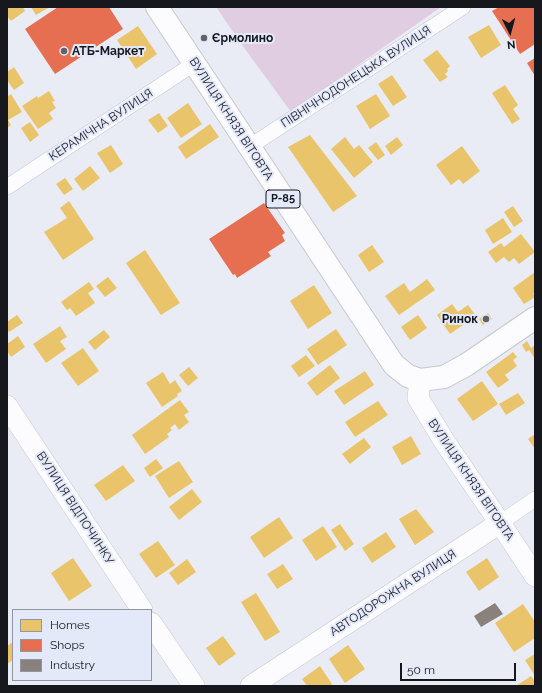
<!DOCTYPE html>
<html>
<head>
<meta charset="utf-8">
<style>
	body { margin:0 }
	#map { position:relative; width:542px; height:693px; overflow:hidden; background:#e9ecf5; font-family:Raleway,sans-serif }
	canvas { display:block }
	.frame { position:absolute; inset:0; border:8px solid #16181d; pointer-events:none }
	.legend { position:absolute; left:12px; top:609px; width:140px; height:72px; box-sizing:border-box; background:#e4e9fa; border:1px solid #9295a2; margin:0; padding:5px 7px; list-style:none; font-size:12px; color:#16181d }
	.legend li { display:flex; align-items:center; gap:8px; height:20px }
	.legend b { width:20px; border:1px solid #9295a2 }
	.north { position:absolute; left:490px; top:12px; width:40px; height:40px; -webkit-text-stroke:3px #e4e9fa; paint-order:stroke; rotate:174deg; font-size:11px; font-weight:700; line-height:16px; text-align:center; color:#16181d }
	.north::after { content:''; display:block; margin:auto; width:14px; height:18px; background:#16181d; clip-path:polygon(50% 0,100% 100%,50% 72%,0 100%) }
	.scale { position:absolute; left:400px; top:663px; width:116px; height:18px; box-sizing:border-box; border:2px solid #16181d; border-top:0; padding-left:5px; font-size:12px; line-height:14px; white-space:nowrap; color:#16181d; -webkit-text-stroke:3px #e4e9fa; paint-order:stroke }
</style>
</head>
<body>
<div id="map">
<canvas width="542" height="693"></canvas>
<div class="frame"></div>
<ul class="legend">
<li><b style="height:11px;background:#e9c46a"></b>Homes</li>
<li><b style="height:11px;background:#e76f51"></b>Shops</li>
<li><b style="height:11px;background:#8a817c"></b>Industry</li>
</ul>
<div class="north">N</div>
<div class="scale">50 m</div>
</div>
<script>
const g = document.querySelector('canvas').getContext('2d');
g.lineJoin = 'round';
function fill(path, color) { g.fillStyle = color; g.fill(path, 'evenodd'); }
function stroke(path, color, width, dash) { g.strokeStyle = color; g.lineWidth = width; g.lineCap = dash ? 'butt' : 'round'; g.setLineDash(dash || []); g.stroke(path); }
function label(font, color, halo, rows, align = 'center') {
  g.font = font + ' Raleway,sans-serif'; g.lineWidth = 4; g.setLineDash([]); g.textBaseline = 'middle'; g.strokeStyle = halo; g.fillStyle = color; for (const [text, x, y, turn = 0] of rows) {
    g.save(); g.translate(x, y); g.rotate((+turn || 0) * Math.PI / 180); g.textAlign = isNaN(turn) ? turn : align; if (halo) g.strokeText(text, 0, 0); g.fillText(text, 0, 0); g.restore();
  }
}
const green = new Path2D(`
	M 216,7 L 441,7 L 291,112 L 242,45 Z`);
const homes = new Path2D(`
	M 7,7 L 23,7 L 25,11 L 11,21 L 7,16 Z
	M 31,7 L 50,7 L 36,15 Z
	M 489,25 L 501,45 L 481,58 L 468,37 Z
	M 138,26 L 157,54 L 136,69 L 117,40 Z
	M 437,50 L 450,66 L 447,69 L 448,71 L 445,74 L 448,77 L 440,82 L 423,60 Z
	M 14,67 L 24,83 L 14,90 L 7,80 L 7,72 Z
	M 392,75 L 407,97 L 393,106 L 378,84 Z
	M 505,85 L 518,105 L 513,109 L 520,119 L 512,124 L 492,93 Z
	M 49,91 L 55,101 L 52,102 L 56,108 L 49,113 L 53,119 L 38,129 L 22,106 L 37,96 L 38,98 Z
	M 11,94 L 22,112 L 8,120 L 11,125 L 7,128 L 7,97 Z
	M 376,94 L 390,116 L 370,129 L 356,106 Z
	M 188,103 L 202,124 L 181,138 L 167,118 Z
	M 159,113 L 168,126 L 158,133 L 148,120 Z
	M 30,122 L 39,135 L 30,142 L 21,128 Z
	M 210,124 L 219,137 L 186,159 L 178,147 Z
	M 310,135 L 357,196 L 333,212 L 288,147 Z
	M 345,137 L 354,149 L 359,145 L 373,162 L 354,178 L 331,149 Z
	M 397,137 L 403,145 L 391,155 L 385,146 Z
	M 376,142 L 385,155 L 378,160 L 368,148 Z
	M 111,145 L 123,164 L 110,173 L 97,153 Z
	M 462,146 L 480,171 L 463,184 L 459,179 L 451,185 L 436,165 Z
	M 90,166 L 100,178 L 83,191 L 74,179 Z
	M 65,178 L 73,189 L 64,195 L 56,184 Z
	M 69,201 L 94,239 L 63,260 L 44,232 L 67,218 L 60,208 Z
	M 513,206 L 523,221 L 514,227 L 504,212 Z
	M 503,218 L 512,232 L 493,244 L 485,230 Z
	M 521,234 L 535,252 L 519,264 L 514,258 L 509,262 L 504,257 L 496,263 L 488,252 L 501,243 L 504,247 Z
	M 372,245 L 384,262 L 369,272 L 358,255 Z
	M 145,250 L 180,303 L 161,315 L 126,263 Z
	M 535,272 L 535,294 L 533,293 L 535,297 L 524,304 L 513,288 Z
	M 108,277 L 117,288 L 105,297 L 96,286 Z
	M 427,279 L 435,290 L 399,315 L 385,296 L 404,283 L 410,292 Z
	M 89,282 L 94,289 L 88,293 L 95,303 L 76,316 L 70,308 L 67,310 L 61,302 Z
	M 314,285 L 332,313 L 308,329 L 290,301 Z
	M 452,304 L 458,312 L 468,305 L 476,316 L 450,334 L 437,315 Z
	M 488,313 L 492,319 L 483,325 L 479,319 Z
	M 17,315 L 23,323 L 9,332 L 7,329 L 7,322 Z
	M 418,315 L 427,328 L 410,340 L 401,327 Z
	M 60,326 L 67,337 L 60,341 L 66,349 L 46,363 L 33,344 Z
	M 336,329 L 347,345 L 318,365 L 307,349 Z
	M 104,330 L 110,337 L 95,350 L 88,342 Z
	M 18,336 L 25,347 L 11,357 L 7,351 L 7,344 Z
	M 527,341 L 531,348 L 535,345 L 535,359 L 529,350 L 526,352 L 522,345 Z
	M 83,348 L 99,371 L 78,386 L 61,363 Z
	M 513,352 L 517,357 L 513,360 L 517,366 L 505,375 L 509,380 L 498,388 L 486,372 Z
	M 306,355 L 315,366 L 299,377 L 291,366 Z
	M 330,365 L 340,378 L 317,396 L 307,383 Z
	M 189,367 L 198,378 L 188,386 L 179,375 Z
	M 365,371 L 374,385 L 344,405 L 334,391 Z
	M 163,372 L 170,384 L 175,380 L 182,391 L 177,394 L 178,396 L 162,407 L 146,383 Z
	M 482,381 L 498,404 L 473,421 L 457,399 Z
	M 518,393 L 525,403 L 506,415 L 499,404 Z
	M 180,400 L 189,412 L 184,415 L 189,422 L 179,430 L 175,424 L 170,428 L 172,430 L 167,434 L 169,437 L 145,454 L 132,435 Z
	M 378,401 L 388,415 L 355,437 L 345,422 Z
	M 535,434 L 535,449 L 528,439 Z
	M 411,436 L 421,454 L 402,465 L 392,447 Z
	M 364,438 L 371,447 L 350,464 L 342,454 Z
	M 156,459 L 163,468 L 150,477 L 144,468 Z
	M 179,461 L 193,482 L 169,498 L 155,476 Z
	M 123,465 L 135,481 L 106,501 L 94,485 Z
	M 192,489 L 202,502 L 179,520 L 169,507 Z
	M 416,509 L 434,532 L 415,545 L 399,519 Z
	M 279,517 L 293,538 L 264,558 L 250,537 Z
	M 340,524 L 354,544 L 345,551 L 331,530 Z
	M 323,526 L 337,547 L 316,561 L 302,540 Z
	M 386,532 L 396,547 L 372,563 L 362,548 Z
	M 158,541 L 175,565 L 156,578 L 139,554 Z
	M 73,558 L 92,586 L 69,601 L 51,573 Z
	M 487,558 L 499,577 L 479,591 L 466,572 Z
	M 187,559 L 196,572 L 178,585 L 169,573 Z
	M 283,564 L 293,579 L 277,589 L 267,574 Z
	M 256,593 L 280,632 L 265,641 L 241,602 Z
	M 523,604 L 535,622 L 535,638 L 514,652 L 495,623 Z
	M 223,636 L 236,654 L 219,666 L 206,648 Z
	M 13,642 L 13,660 L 7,664 L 7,646 Z
	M 348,645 L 365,669 L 345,683 L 329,659 Z
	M 535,654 L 535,676 L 525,660 Z
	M 320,666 L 332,684 L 330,686 L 307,686 L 302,679 Z
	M 531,676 L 535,681 L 535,686 L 516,686 Z`);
const shops = new Path2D(`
	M 58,7 L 109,7 L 123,29 L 55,74 L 25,29 Z
	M 499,7 L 535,7 L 535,44 L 520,54 L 492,11 Z
	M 535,58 L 535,76 L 527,63 Z
	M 264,203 L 285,233 L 282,235 L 285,241 L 268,252 L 271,256 L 237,278 L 235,274 L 233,275 L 209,239 Z`);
const industry = new Path2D(`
	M 495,603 L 503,614 L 481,627 L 474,616 Z`);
const street = new Path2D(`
	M 249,147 L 463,7
	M 7,187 L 195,63
	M 500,523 L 535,499`);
const secondary = new Path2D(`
	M 420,380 L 418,398 L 444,441 L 500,523 L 535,576
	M 7,406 L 142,610
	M 151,623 L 194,686
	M 251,686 L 500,523`);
const primary = new Path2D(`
	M 157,7 L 394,365 L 408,376 L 420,380 L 444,377 L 466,365 L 535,318`);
const markers = [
	[204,38,4,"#606269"],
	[64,51,4,"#606269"],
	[486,319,4,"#606269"]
];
const shields = [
	[283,199,34]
];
const shieldNames = [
	["Р-85",283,199]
];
const poiNames = [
	["Єрмолино",212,38],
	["АТБ-Маркет",72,51],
	["Ринок",478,319,"right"]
];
const streetNames = [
	["ПІВНІЧНОДОНЕЦЬКА ВУЛИЦЯ",356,77,-33],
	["ВУЛИЦЯ КНЯЗЯ ВІТОВТА",231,119,57],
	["КЕРАМІЧНА ВУЛИЦЯ",101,125,-33],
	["ВУЛИЦЯ КНЯЗЯ ВІТОВТА",471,480,56],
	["ВУЛИЦЯ ВІДПОЧИНКУ",75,508,57],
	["АВТОДОРОЖНА ВУЛИЦЯ",393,593,-33]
];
fill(green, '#e0cde1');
fill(homes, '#e9c46a');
fill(shops, '#e76f51');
fill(industry, '#8a817c');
stroke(street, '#c6c8cf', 16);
stroke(secondary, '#c6c8cf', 22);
stroke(primary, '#c6c8cf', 24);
stroke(street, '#fcfcfe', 15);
stroke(secondary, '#fcfcfe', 21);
stroke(primary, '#fcfcfe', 22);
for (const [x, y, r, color] of markers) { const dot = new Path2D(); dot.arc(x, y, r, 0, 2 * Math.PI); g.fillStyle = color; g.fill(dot); stroke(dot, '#e4e9fa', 1.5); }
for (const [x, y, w] of shields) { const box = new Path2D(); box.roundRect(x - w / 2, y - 9, w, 18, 3); g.fillStyle = '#e4e9fa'; g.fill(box); stroke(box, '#16181d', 1); }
label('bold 11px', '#16181d', null, shieldNames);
label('bold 12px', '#16181d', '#e4e9fa', poiNames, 'left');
label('12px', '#16181d', '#e4e9fa', streetNames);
</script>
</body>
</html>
